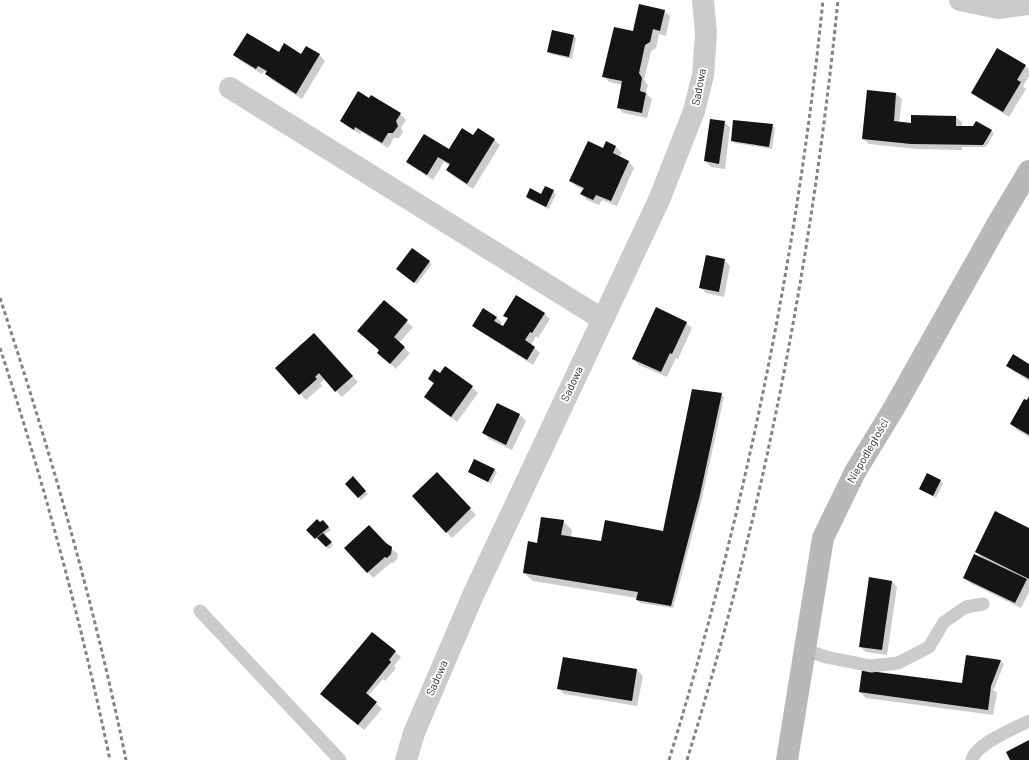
<!DOCTYPE html>
<html>
<head>
<meta charset="utf-8">
<style>
	body { margin:0 }
	canvas { display:block; background:#fff }
</style>
</head>
<body>
<canvas width="1029" height="760"></canvas>
<script>
const g = document.querySelector('canvas').getContext('2d');
g.lineJoin = 'round';
function fill(path, color) { g.fillStyle = color; g.fill(path, 'evenodd'); }
function stroke(path, color, width, dash) { g.strokeStyle = color; g.lineWidth = width; g.lineCap = dash ? 'butt' : 'round'; g.setLineDash(dash || []); g.stroke(path); }
function label(font, color, halo, rows, align = 'center') {
  g.font = font + ' Barlow,sans-serif'; g.lineWidth = 4; g.setLineDash([]); g.textBaseline = 'middle'; g.strokeStyle = halo; g.fillStyle = color; for (const [text, x, y, turn = 0] of rows) {
    g.save(); g.translate(x, y); g.rotate((+turn || 0) * Math.PI / 180); g.textAlign = isNaN(turn) ? turn : align; if (halo) g.strokeText(text, 0, 0); g.fillText(text, 0, 0); g.restore();
  }
}
const shadow = new Path2D(`
	M 664,11 L 670,16 L 666,36 L 659,34 L 656,48 L 651,51 L 644,80 L 648,85 L 646,93 L 652,99 L 647,118 L 623,113 L 618,107 L 623,85 L 609,82 L 604,76 L 634,32 Z
	M 573,35 L 576,38 L 572,59 L 551,54 L 548,52 Z
	M 306,47 L 320,55 L 325,61 L 302,99 L 272,80 L 267,74 L 268,73 L 264,71 L 262,74 L 240,61 L 234,55 L 279,54 L 301,55 Z
	M 998,50 L 1026,66 L 1029,70 L 1029,76 L 1023,86 L 1026,89 L 1009,117 L 978,98 L 972,92 Z
	M 868,91 L 896,94 L 902,99 L 899,122 L 912,124 L 956,117 L 962,122 L 962,127 L 974,127 L 977,122 L 994,133 L 986,147 L 962,147 L 962,150 L 917,149 L 869,144 L 863,138 Z
	M 400,114 L 406,120 L 401,128 L 403,132 L 399,138 L 394,138 L 388,148 L 361,132 L 360,134 L 347,126 L 341,121 Z
	M 724,122 L 730,127 L 725,169 L 711,167 L 705,161 Z
	M 772,125 L 775,128 L 772,149 L 734,143 L 732,140 Z
	M 474,137 L 494,140 L 500,145 L 473,189 L 453,176 L 447,170 L 450,166 L 444,162 L 433,180 L 413,167 L 408,162 L 449,151 Z
	M 606,143 L 616,147 L 622,153 L 619,157 L 629,162 L 634,168 L 617,206 L 602,200 L 599,205 L 587,200 L 581,194 L 584,190 L 576,186 L 570,180 L 603,149 Z
	M 553,191 L 556,194 L 549,209 L 530,200 L 527,197 L 541,195 Z
	M 724,260 L 730,266 L 724,297 L 706,293 L 700,287 Z
	M 429,261 L 432,264 L 417,284 L 400,271 Z
	M 516,297 L 545,314 L 550,319 L 538,338 L 536,336 L 531,345 L 540,353 L 533,365 L 479,331 L 474,325 L 496,317 L 502,323 L 500,326 L 503,328 L 509,319 L 505,315 Z
	M 384,301 L 413,327 L 399,343 L 410,353 L 396,369 L 384,358 L 380,350 Z
	M 686,323 L 692,328 L 678,359 L 676,358 L 667,377 L 639,365 L 633,359 Z
	M 319,340 L 358,382 L 342,397 L 325,379 L 320,383 L 322,386 L 306,400 L 276,368 Z
	M 1029,365 L 1029,381 L 1013,371 L 1007,366 Z
	M 441,375 L 472,387 L 478,393 L 457,422 L 431,403 L 425,397 L 434,384 L 429,378 Z
	M 721,394 L 724,397 L 702,498 L 673,608 L 640,603 L 637,600 L 637,598 L 533,581 L 524,573 L 538,544 L 563,521 L 572,530 L 571,537 L 602,542 L 663,532 Z
	M 1029,398 L 1029,437 L 1017,430 L 1011,424 Z
	M 497,405 L 520,415 L 526,421 L 512,450 L 489,439 L 484,433 Z
	M 494,469 L 497,472 L 491,484 L 472,474 L 469,472 Z
	M 437,473 L 476,515 L 452,538 L 413,496 Z
	M 353,478 L 368,494 L 361,500 L 346,484 Z
	M 940,481 L 943,483 L 936,498 L 920,488 Z
	M 323,521 L 331,530 L 324,535 L 333,545 L 329,549 L 308,530 Z
	M 1029,529 L 1029,592 L 1021,608 L 970,583 L 964,578 L 982,558 L 976,552 Z
	M 386,545 L 398,554 L 397,559 L 393,563 L 391,563 L 373,578 L 345,548 Z
	M 892,581 L 897,587 L 887,655 L 866,652 L 861,647 Z
	M 395,652 L 401,657 L 394,666 L 396,668 L 385,681 L 383,679 L 368,696 L 382,709 L 364,730 L 327,700 Z
	M 967,656 L 1001,661 L 1004,664 L 994,689 L 992,689 L 997,693 L 993,715 L 866,698 L 860,692 L 963,684 Z
	M 564,658 L 637,670 L 643,676 L 637,706 L 564,694 L 558,688 Z`);
const building = new Path2D(`
	M 639,4 L 665,10 L 660,31 L 653,29 L 650,42 L 645,45 L 639,73 L 642,78 L 640,91 L 646,93 L 642,113 L 617,108 L 622,81 L 602,77 L 614,27 L 633,31 Z
	M 552,30 L 574,35 L 569,57 L 547,52 Z
	M 247,33 L 279,52 L 284,43 L 301,54 L 306,46 L 320,54 L 296,94 L 265,74 L 267,71 L 258,66 L 256,69 L 233,55 Z
	M 997,48 L 1026,65 L 1017,80 L 1021,82 L 1003,112 L 971,93 Z
	M 867,90 L 896,93 L 894,121 L 911,123 L 911,115 L 956,116 L 956,126 L 973,126 L 976,121 L 992,130 L 983,145 L 911,144 L 862,139 Z
	M 358,91 L 369,98 L 371,95 L 401,113 L 396,121 L 398,126 L 393,133 L 388,133 L 382,143 L 355,127 L 354,130 L 340,121 Z
	M 710,119 L 725,121 L 719,164 L 704,161 Z
	M 733,120 L 773,124 L 769,147 L 731,141 Z
	M 462,128 L 473,135 L 478,128 L 495,139 L 467,184 L 446,170 L 450,164 L 438,157 L 427,175 L 406,162 L 424,134 L 449,149 Z
	M 588,141 L 603,148 L 606,141 L 616,146 L 613,153 L 629,161 L 611,201 L 596,195 L 593,200 L 580,194 L 584,188 L 569,181 Z
	M 545,186 L 554,190 L 546,207 L 526,197 L 530,188 L 541,194 Z
	M 412,248 L 430,261 L 414,283 L 396,269 Z
	M 706,255 L 725,259 L 719,292 L 699,288 Z
	M 516,295 L 545,313 L 532,333 L 530,332 L 525,340 L 535,347 L 527,360 L 472,326 L 483,308 L 497,317 L 494,321 L 503,326 L 508,318 L 503,316 Z
	M 384,300 L 408,320 L 394,337 L 405,347 L 390,364 L 377,353 L 379,350 L 357,331 Z
	M 656,307 L 687,322 L 672,354 L 670,353 L 661,372 L 632,359 Z
	M 314,333 L 353,376 L 335,392 L 319,373 L 315,377 L 317,379 L 299,395 L 275,368 Z
	M 1013,354 L 1029,364 L 1029,379 L 1006,366 Z
	M 445,366 L 473,386 L 451,417 L 424,397 L 434,383 L 428,379 L 434,369 L 440,373 Z
	M 692,389 L 722,393 L 700,495 L 671,606 L 636,600 L 638,592 L 523,573 L 528,541 L 537,543 L 541,517 L 564,520 L 561,535 L 601,541 L 605,520 L 663,531 Z
	M 1029,396 L 1029,435 L 1010,424 L 1024,399 L 1027,400 Z
	M 497,403 L 520,414 L 506,445 L 482,433 Z
	M 474,459 L 495,469 L 488,482 L 468,472 Z
	M 437,472 L 471,508 L 446,533 L 412,496 Z
	M 927,473 L 941,480 L 933,496 L 919,489 Z
	M 353,476 L 366,491 L 358,498 L 345,484 Z
	M 995,511 L 1029,528 L 1029,579 L 975,552 Z
	M 317,519 L 320,522 L 323,520 L 329,527 L 315,539 L 306,530 Z
	M 369,525 L 386,543 L 392,547 L 391,554 L 387,558 L 385,557 L 367,573 L 344,548 Z
	M 323,533 L 332,542 L 326,547 L 317,538 Z
	M 974,554 L 1027,579 L 1015,603 L 963,578 Z
	M 869,577 L 892,581 L 882,650 L 859,647 Z
	M 372,632 L 396,651 L 389,660 L 391,662 L 366,693 L 377,702 L 358,725 L 320,694 Z
	M 966,655 L 1001,660 L 991,686 L 988,710 L 859,692 L 862,670 L 962,683 Z
	M 563,657 L 637,669 L 632,701 L 557,689 Z
	M 1029,740 L 1029,760 L 1010,760 L 1006,752 Z`);
const lane = new Path2D(`
	M 200,611 L 340,760
	M 805,650 L 826,657 L 871,666 L 898,663 L 929,647 L 944,622 L 966,607 L 983,604
	M 972,760 C 975,744 1015,728 1029,721`);
const street = new Path2D(`
	M 960,0 L 998,8 L 1029,4
	M 230,88 L 602,319
	M 406,760 L 414,733 L 474,593 L 659,200 L 694,111 L 703,75 L 706,34 L 703,0`);
const secondary = new Path2D(`
	M 787,760 L 823,538 L 855,472 L 894,408 L 998,223 L 1029,171`);
const rail = new Path2D(`
	M 0,298 C 50,450 94,603 126,760
	M 0,348 C 44,483 81,621 110,760
	M 669,760 C 745,512 797,258 823,0
	M 687,760 C 710,685 731,610 749,534 C 791,359 820,180 838,0`);
const streetNames = [
	["Sadowa",699,87,-79],
	["Sadowa",572,384,-65],
	["Niepodległości",868,451,-60],
	["Sadowa",437,678,-67]
];
fill(shadow, '#0003');
fill(building, '#151515');
stroke(lane, '#cbcbcb', 13);
stroke(street, '#cbcbcb', 22);
stroke(secondary, '#b8b8b8', 22);
stroke(rail, '#838383', 3, [4, 3]);
label('11px', '#2e2e2e', '#fff', streetNames);
</script>
</body>
</html>
